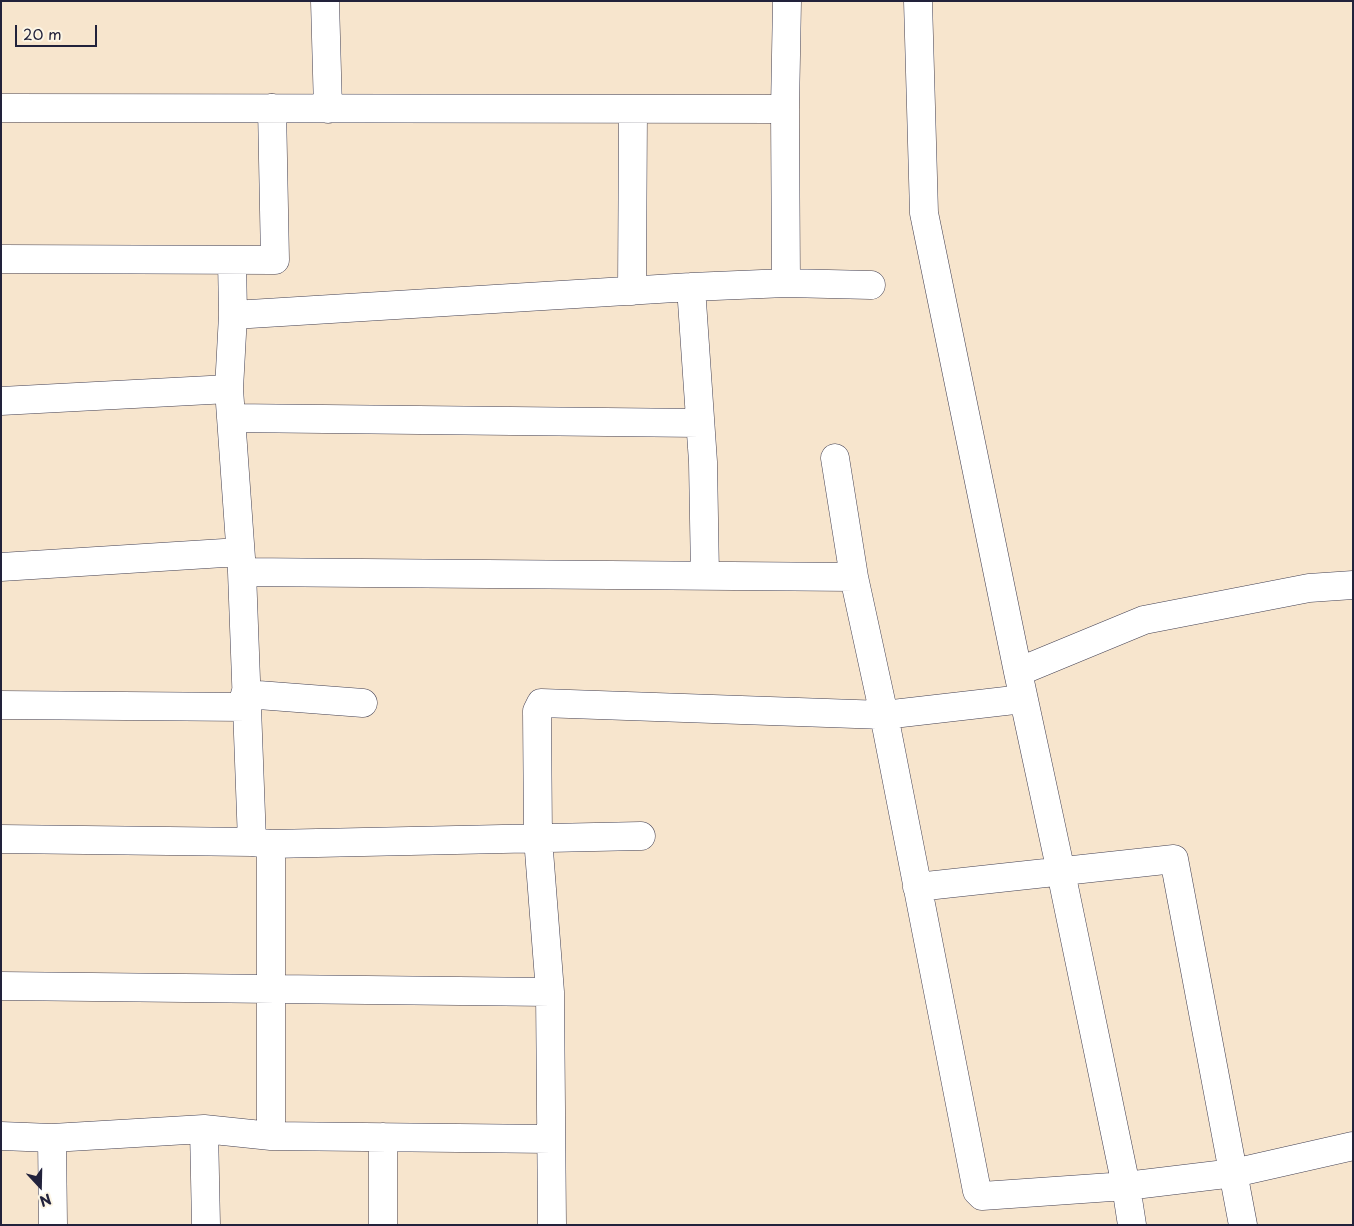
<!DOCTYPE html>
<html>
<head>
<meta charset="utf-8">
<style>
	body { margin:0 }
	#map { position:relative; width:1354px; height:1226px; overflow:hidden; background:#f7e5cd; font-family:"Playpen Sans",sans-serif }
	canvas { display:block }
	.frame { position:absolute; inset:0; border:2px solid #22223b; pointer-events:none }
	.north { position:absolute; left:15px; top:1161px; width:50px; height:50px; -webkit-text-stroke:4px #fcf5e5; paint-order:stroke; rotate:159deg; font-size:14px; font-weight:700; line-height:20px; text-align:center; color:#22223b }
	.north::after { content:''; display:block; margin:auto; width:18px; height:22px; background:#22223b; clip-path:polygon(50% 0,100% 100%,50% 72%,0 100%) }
	.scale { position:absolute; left:15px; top:25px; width:82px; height:22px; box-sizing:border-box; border:2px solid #22223b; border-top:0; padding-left:6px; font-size:15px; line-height:18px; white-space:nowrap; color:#22223b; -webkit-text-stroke:4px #fcf5e5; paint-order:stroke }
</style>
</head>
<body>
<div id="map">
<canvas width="1354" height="1226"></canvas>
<div class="frame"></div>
<div class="north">N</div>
<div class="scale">20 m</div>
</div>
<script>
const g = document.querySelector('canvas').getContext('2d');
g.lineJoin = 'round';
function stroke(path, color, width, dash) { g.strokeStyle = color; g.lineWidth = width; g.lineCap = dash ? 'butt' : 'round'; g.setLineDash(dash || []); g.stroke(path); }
const minor = new Path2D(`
	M 325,1 L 328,109
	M 918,1 L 924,213 L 1018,672 L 1061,872 L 1126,1186 L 1132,1225
	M 1,108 L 785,109
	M 1,259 L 275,260 L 272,108
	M 232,260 L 233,315 L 229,389 L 242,572 L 252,842
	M 786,283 L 785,109 L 787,1
	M 691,287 L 703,462 L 705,575
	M 632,291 L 633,109
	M 233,315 L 691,287 L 786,283 L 871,285
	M 1,401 L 229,389
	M 231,418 L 699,423
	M 835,458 L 854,577 L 884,715 L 977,1191 L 982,1196 L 1126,1186 L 1234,1173 L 1353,1146
	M 1,567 L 240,552
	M 242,572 L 854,577
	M 1018,672 L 1144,620 L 1309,588 L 1353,585
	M 245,694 L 363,703
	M 1,705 L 246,707
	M 1,839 L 252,842 L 271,844 L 641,836
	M 271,844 L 271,1136
	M 917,887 L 1174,859 L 1243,1225
	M 1,986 L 550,992
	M 204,1129 L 206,1225
	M 1,1136 L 52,1138 L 204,1129 L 271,1136 L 551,1139
	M 52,1138 L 53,1225
	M 383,1225 L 383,1137
	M 552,1225 L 550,992 L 538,838 L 537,711 L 541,703 L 884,715 L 1023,699`);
stroke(minor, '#423f51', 29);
stroke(minor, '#fff', 28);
</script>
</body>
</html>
